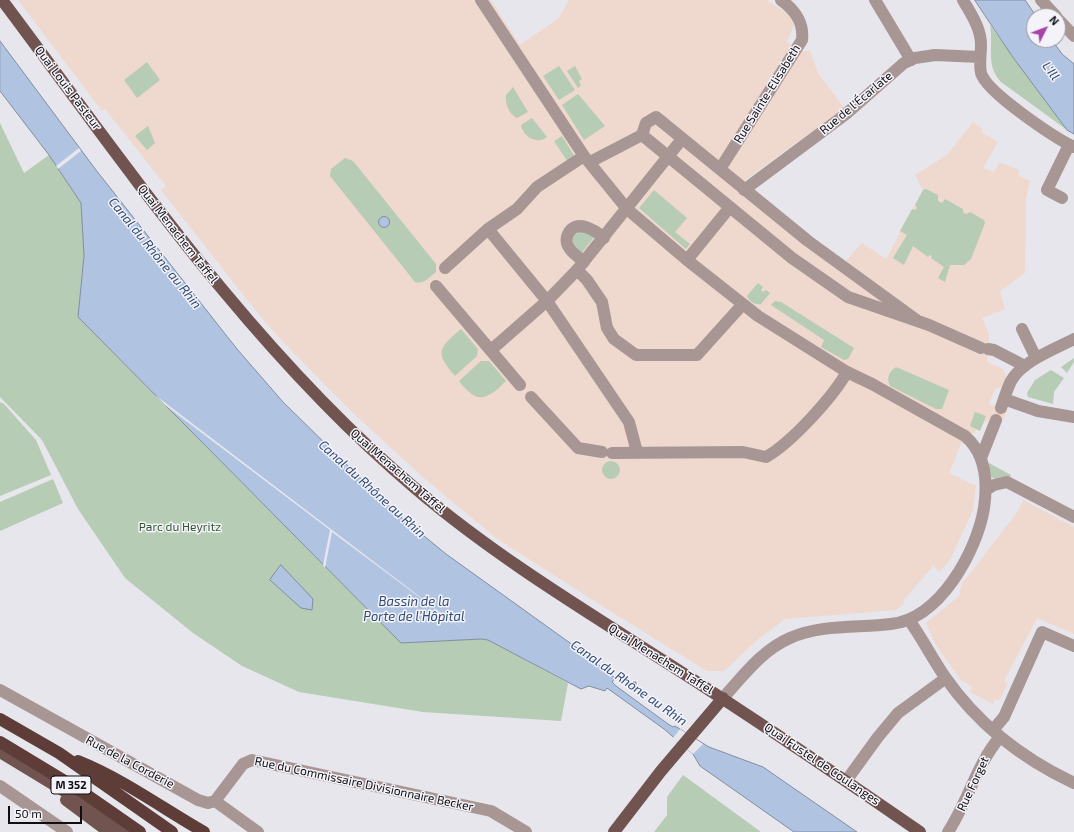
<!DOCTYPE html>
<html>
<head>
<meta charset="utf-8">
<style>
	body { margin:0 }
	#map { position:relative; width:1074px; height:832px; overflow:hidden; background:#e7e6ec; font-family:"Exo 2",sans-serif }
	canvas { display:block }
	.north { position:absolute; left:1026px; top:8px; width:40px; height:40px; box-sizing:border-box; background:#f4f3fa; border:1px solid #98979c; border-radius:50%; rotate:48deg; font-size:11px; font-weight:700; line-height:16px; text-align:center; color:#0f0e10 }
	.north::after { content:''; display:block; margin:auto; width:14px; height:18px; background:#a843a9; clip-path:polygon(50% 0,100% 100%,50% 72%,0 100%) }
	.scale { position:absolute; left:8px; top:806px; width:74px; height:18px; box-sizing:border-box; border:2px solid #0f0e10; border-top:0; padding-left:5px; font-size:12px; line-height:14px; white-space:nowrap; color:#0f0e10; -webkit-text-stroke:3px #f4f3fa; paint-order:stroke }
</style>
</head>
<body>
<div id="map">
<canvas width="1074" height="832"></canvas>
<div class="north">N</div>
<div class="scale">50 m</div>
</div>
<script>
const g = document.querySelector('canvas').getContext('2d');
g.lineJoin = 'round';
function fill(path, color) { g.fillStyle = color; g.fill(path, 'evenodd'); }
function stroke(path, color, width, dash) { g.strokeStyle = color; g.lineWidth = width; g.lineCap = dash ? 'butt' : 'round'; g.setLineDash(dash || []); g.stroke(path); }
function label(font, color, halo, rows, align = 'center') {
  g.font = font + ' "Exo 2",sans-serif'; g.lineWidth = 3; g.setLineDash([]); g.textBaseline = 'middle'; g.strokeStyle = halo; g.fillStyle = color; for (const [text, x, y, turn = 0] of rows) {
    g.save(); g.translate(x, y); g.rotate((+turn || 0) * Math.PI / 180); g.textAlign = isNaN(turn) ? turn : align; if (halo) g.strokeText(text, 0, 0); g.fillText(text, 0, 0); g.restore();
  }
}
const medical = new Path2D(`
	M 18,0 L 491,0 L 520,45 L 559,18 L 569,0 L 766,0 L 787,13 L 795,23 L 787,41 L 792,46 L 802,51 L 810,51 L 818,73 L 844,108 L 744,181 L 844,263 L 862,243 L 886,259 L 923,190 L 915,175 L 947,155 L 973,122 L 983,129 L 981,132 L 998,142 L 983,168 L 994,172 L 1000,162 L 1020,171 L 1018,175 L 1030,181 L 1026,199 L 1025,273 L 1000,291 L 1005,309 L 982,318 L 989,334 L 987,362 L 1003,369 L 1007,378 L 1004,386 L 995,389 L 989,404 L 1007,411 L 1002,422 L 990,418 L 961,444 L 949,473 L 976,486 L 973,510 L 951,558 L 940,572 L 933,566 L 903,601 L 904,604 L 896,610 L 785,619 L 756,641 L 724,671 L 707,671 L 599,604 L 496,538 L 425,479 L 353,413 L 286,345 L 256,311 L 161,190 L 166,186 L 105,109 L 102,111 Z
	M 1023,500 L 1074,527 L 1074,634 L 1037,618 L 1004,681 L 1008,683 L 999,701 L 995,699 L 993,704 L 970,692 L 972,687 L 961,680 L 937,647 L 926,623 L 959,596 L 962,584 L 1018,511 Z`);
const green = new Path2D(`
	M 990,25 L 1067,130 L 1001,82 C 985,65 994,46 990,25 Z
	M 147,62 L 160,80 L 137,98 L 124,80 Z
	M 559,66 L 575,90 L 559,100 L 543,76 Z
	M 575,66 L 582,79 L 579,81 L 581,85 L 578,88 L 567,71 Z
	M 513,87 L 528,112 L 517,118 C 509,114 505,104 506,95 Z
	M 578,94 L 605,126 L 584,140 L 562,105 Z
	M 532,118 L 547,137 C 537,145 523,137 521,125 Z
	M 0,123 L 24,173 L 49,155 L 81,203 L 84,256 L 78,317 L 401,643 L 481,639 L 488,640 L 568,683 L 561,721 L 423,712 L 299,692 L 242,666 L 193,633 L 125,578 L 78,509 L 42,440 L 0,397 Z
	M 148,126 L 155,143 L 147,150 L 135,136 Z
	M 562,136 L 575,157 L 568,162 L 554,141 Z
	M 345,158 L 353,161 L 436,264 L 436,272 C 429,277 424,285 415,282 L 330,176 L 331,169 ZM 384,216 L 389,219 L 385,228 L 383,228 L 379,222 L 380,219 Z
	M 926,189 L 938,195 L 938,201 L 942,203 L 945,199 L 963,209 L 963,213 L 967,214 L 970,212 L 984,220 L 985,223 L 971,259 L 964,265 L 950,265 L 945,282 L 938,278 L 944,267 L 931,258 L 932,256 L 930,255 L 928,257 L 913,246 L 904,265 L 893,258 L 907,235 L 900,231 L 912,209 L 916,210 L 917,207 L 915,205 L 923,190 Z
	M 654,190 L 687,218 L 675,232 L 690,244 L 686,249 L 639,208 Z
	M 580,231 L 595,236 L 580,255 L 573,247 L 572,237 Z
	M 758,283 L 763,287 L 761,290 L 763,292 L 766,290 L 770,293 L 761,304 C 755,305 750,302 747,296 Z
	M 775,301 L 781,302 L 854,348 L 848,359 L 844,360 L 821,347 L 824,340 L 771,305 Z
	M 461,329 L 478,349 L 477,356 L 455,376 C 434,352 439,348 461,329 Z
	M 1074,358 L 1074,362 L 1067,373 L 1061,367 Z
	M 481,361 L 489,361 L 506,381 C 486,401 477,404 459,381 Z
	M 896,367 L 949,390 L 942,409 L 936,409 L 890,386 C 886,378 889,372 896,367 Z
	M 1051,370 L 1064,378 L 1054,392 L 1053,404 L 1028,397 L 1027,393 L 1035,380 Z
	M 0,402 L 4,404 L 36,440 L 51,475 L 0,496 Z
	M 975,412 L 986,416 L 980,431 L 970,426 Z
	M602 470a9 9 0 1 1 18 0a9 9 0 1 1-18 0Z
	M 989,463 L 1011,475 L 1010,477 L 995,479 L 991,477 L 988,469 Z
	M 53,479 L 63,503 L 0,531 L 0,502 Z
	M 683,775 L 761,832 L 654,832 L 667,815 L 667,797 Z`);
const water = new Path2D(`
	M 975,0 L 1025,0 L 1036,16 L 1034,16 L 1034,40 L 1052,40 L 1062,54 L 1074,64 L 1074,134 L 1067,130 L 1012,56 Z
	M 0,41 L 96,170 L 237,349 L 283,402 L 396,513 L 446,554 L 584,653 L 615,678 L 612,682 L 616,686 L 668,724 L 673,727 L 675,726 L 709,747 L 763,767 L 857,832 L 794,832 L 700,766 L 693,754 L 664,729 L 607,688 L 605,691 L 589,686 L 581,689 L 488,640 L 481,639 L 401,643 L 78,317 L 84,256 L 81,203 L 49,155 L 0,91 Z
	M378.5 222a5.5 5.5 0 1 1 11 0a5.5 5.5 0 1 1-11 0Z
	M 281,565 L 313,599 L 312,610 L 301,608 L 270,580 Z`);
const pier = new Path2D(`
	M 79,148 L 81,151 L 58,169 L 56,166 Z
	M 155,395 L 474,638 L 332,532 L 325,568 L 323,565 L 330,530 L 165,405 Z
	M 680,729 L 703,744 L 693,754 L 673,738 Z`);
const minor = new Path2D(`
	M 481,0 L 584,156 L 627,209 L 687,260 L 758,316 L 847,372 L 872,384 L 965,436 C 986,454 988,481 984,508 C 977,551 940,619 891,624 C 858,628 821,624 790,638 C 762,650 743,676 723,698
	M 875,0 L 911,60
	M 963,0 C 971,14 981,28 981,45 C 981,54 979,64 981,73 C 986,92 1055,138 1074,147
	M 1041,0 L 1056,16
	M 1058,19 L 1074,36
	M 642,135 L 792,258 L 848,297 L 929,325 L 981,348
	M 590,162 L 642,135 L 646,123 L 656,117 L 808,241 L 918,321
	M 720,169 L 802,40 C 804,22 795,10 781,0
	M 744,190 L 846,114 L 904,63 L 915,58 L 935,55 L 980,57
	M 1062,198 L 1047,190 L 1069,145
	M 488,229 L 547,301 L 629,422 L 637,452
	M 687,260 L 730,207
	M 584,262 C 579,257 571,253 568,246 C 566,243 566,237 568,234 C 576,218 595,230 604,238
	M 445,268 L 488,229 L 517,209 L 537,187 L 584,156
	M 577,270 L 587,280 L 602,302 L 607,328 L 614,339 L 636,355 L 697,355 L 743,304
	M 436,286 L 520,385
	M 1022,329 L 1036,358
	M 988,349 L 994,350 L 1025,366
	M 491,350 L 547,301 L 577,270 L 682,139
	M 531,397 L 578,448 L 602,452
	M 1004,399 L 1038,411 L 1074,417
	M 1001,408 C 1004,399 1007,389 1011,381 C 1022,361 1055,349 1074,339
	M 612,453 L 743,452 L 766,457 C 791,443 832,398 847,372
	M 981,458 L 996,420
	M 986,490 L 994,485 L 1007,482 L 1074,517
	M 909,620 C 922,638 932,658 945,677 C 977,723 1023,759 1074,783
	M 0,690 L 198,800 L 208,803 L 215,801 L 258,832
	M 993,730 L 1004,717 L 1042,632 L 1074,646
	M 846,781 L 878,737 L 898,713 L 946,678
	M 0,786 L 67,832
	M 215,801 L 243,764 L 252,760 L 491,811 L 526,832
	M 948,832 C 968,802 976,765 1000,737`);
const major = new Path2D(`
	M 2,0 C 130,171 252,350 416,489 C 496,557 586,611 675,668 C 758,721 839,776 920,832
	M 0,752 L 91,807 L 125,832
	M 66,800 L 109,832
	M 614,832 L 661,771 L 723,698`);
const highway = new Path2D(`
	M 0,719 L 59,753 L 172,832
	M 0,742 L 81,791 L 140,832
	M 78,761 C 123,779 162,808 204,832`);
const shields = [
	[71,785,40]
];
const shieldNames = [
	["M 352",71,785]
];
const streetNames = [
	["Quai Louis Pasteur",68,88,53],
	["Rue Sainte-Elisabeth",767,94,-58],
	["Rue de l'Écarlate",856,103,-40],
	["Quai Menachem Taffel",178,234,52],
	["Quai Menachem Taffel",398,471,41],
	["Quai Menachem Taffel",661,659,32],
	["Rue de la Corderie",130,762,28],
	["Quai Fustel de Coulanges",822,764,34],
	["Rue du Commissaire Divisionnaire Becker",364,784,12],
	["Rue Forget",973,784,-65]
];
const parkNames = [
	["Parc du Heyritz",180,527]
];
const waterNames = [
	["L'Ill",1051,71,54],
	["Canal du Rhône au Rhin",155,253,51],
	["Canal du Rhône au Rhin",372,489,42],
	["Bassin de la",414,602],
	["Porte de l’Hôpital",414,617],
	["Canal du Rhône au Rhin",629,683,35]
];
fill(medical, '#efd8cd');
fill(green, '#b6ccb5');
fill(water, '#b0c3e1');
stroke(water, '#808da2', 1);
fill(pier, '#e7e6ec');
stroke(minor, '#a89694', 12);
stroke(major, '#715450', 12);
stroke(highway, '#5e3d39', 12);
for (const [x, y, w] of shields) { const box = new Path2D(); box.roundRect(x - w / 2, y - 9, w, 18, 3); g.fillStyle = '#f4f3fa'; g.fill(box); stroke(box, '#0f0e10', 1); }
label('bold 11px', '#0f0e10', null, shieldNames);
label('12px', '#0f0e10', '#f4f3fa', streetNames);
label('12px', '#325831', '#f4f3fa', parkNames);
label('italic 13px', '#304b73', '#f4f3fa', waterNames);
</script>
</body>
</html>
